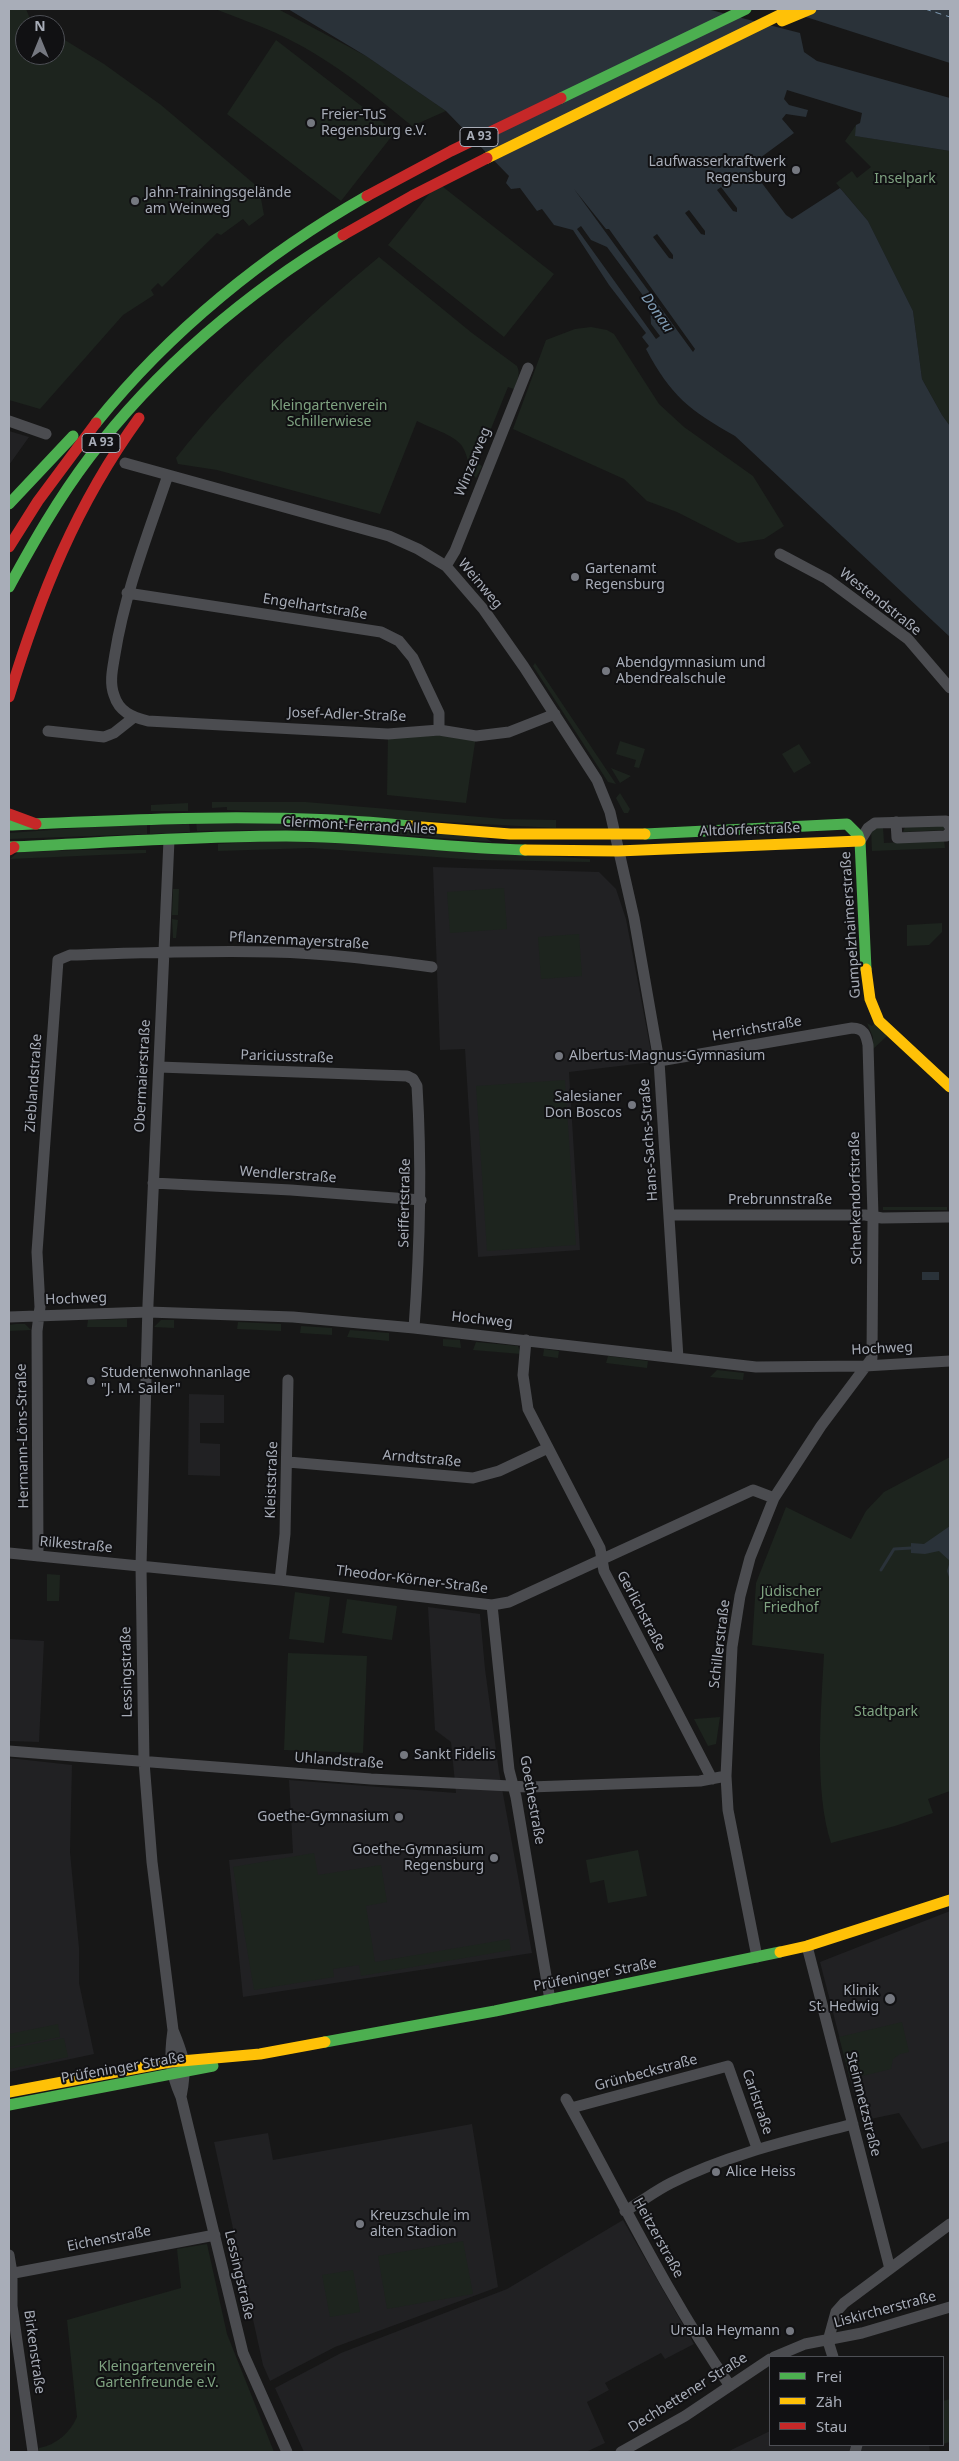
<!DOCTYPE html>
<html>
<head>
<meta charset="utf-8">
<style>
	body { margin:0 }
	#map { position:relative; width:959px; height:2461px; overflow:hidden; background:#171717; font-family:"Noto Sans",sans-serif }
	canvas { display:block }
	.frame { position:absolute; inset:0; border:10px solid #a8adb8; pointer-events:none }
	.legend { position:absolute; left:769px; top:2356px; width:175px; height:90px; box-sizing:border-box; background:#111113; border:1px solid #4d4f55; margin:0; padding:6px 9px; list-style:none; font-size:15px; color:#a8adb8 }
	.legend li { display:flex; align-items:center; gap:10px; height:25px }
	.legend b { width:25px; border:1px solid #4d4f55 }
	.north { position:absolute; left:15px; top:15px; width:50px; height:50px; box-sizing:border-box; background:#111113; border:1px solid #4d4f55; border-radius:50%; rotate:0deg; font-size:14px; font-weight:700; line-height:20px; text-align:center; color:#a8adb8 }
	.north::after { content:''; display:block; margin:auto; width:18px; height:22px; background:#757880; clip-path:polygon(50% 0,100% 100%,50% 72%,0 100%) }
</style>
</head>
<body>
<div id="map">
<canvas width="959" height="2461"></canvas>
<div class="frame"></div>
<ul class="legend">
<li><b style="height:6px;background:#4caf50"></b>Frei</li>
<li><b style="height:6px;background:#ffc107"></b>Zäh</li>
<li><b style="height:6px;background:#c62828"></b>Stau</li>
</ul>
<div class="north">N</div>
</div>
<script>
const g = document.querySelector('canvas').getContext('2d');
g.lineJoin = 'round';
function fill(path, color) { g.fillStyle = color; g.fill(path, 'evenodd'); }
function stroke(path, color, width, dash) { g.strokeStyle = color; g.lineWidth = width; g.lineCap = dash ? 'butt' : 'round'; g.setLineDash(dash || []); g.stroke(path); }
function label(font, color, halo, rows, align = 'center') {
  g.font = font + ' "Noto Sans",sans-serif'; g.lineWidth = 4; g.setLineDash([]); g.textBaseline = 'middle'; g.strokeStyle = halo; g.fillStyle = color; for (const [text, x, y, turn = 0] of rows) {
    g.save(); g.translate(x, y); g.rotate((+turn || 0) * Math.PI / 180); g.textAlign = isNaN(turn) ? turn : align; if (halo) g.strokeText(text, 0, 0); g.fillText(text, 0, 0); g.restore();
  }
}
const built = new Path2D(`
	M 9,431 L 29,437 L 9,465 Z
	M 433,867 L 599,872 L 616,889 L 626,919 L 653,1062 L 569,1072 L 580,1250 L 478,1257 L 465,1049 L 440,1050 Z
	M 189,1394 L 224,1395 L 224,1423 L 200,1423 L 200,1443 L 220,1444 L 220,1476 L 188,1475 Z
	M 428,1607 L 480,1614 L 485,1669 L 499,1772 L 532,1953 L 243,1997 L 229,1860 L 293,1853 L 289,1780 L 456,1793 L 451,1742 L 435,1730 Z
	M 9,1639 L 44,1641 L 39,1742 L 9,1741 Z
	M 9,1758 L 72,1765 L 70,1852 L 79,1948 L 79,1983 L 94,2054 L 9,2072 Z
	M 950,1911 L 950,2141 L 922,2149 L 899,2113 L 861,2121 L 820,1962 Z
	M 472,2124 L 498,2287 L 335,2347 L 270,2381 L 263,2365 L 214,2142 L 268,2133 L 273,2160 Z
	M 623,2220 L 694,2344 L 665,2359 L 661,2353 L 605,2383 L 609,2390 L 587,2402 L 605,2443 L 586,2452 L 304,2452 L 275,2388 L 341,2353 L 507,2289 Z
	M 770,2431 L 770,2445 L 929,2445 L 930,2452 L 727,2452 Z`);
const green = new Path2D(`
	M 9,9 L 26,9 L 31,21 L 38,25 L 25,25 L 25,55 L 55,55 L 55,34 L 104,64 L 161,105 L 259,188 L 264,215 L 249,226 L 243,219 L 221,235 L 217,233 L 162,287 L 158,283 L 151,290 L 154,295 L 123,315 L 40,409 L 9,400 Z
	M 215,9 L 278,9 L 366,56 L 446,111 L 412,126 C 370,91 326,56 276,33 C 256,24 235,17 215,9 Z
	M 276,40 L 395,132 L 341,201 L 227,114 Z
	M 856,125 L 856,136 L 950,151 L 950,426 L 942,415 L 922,379 L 913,311 L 868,221 L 836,183 L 852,171 L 857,178 L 871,167 L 845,141 Z
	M 438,183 L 554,274 L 504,337 L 388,245 Z
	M 379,257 L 472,333 L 517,366 C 521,374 517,381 514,389 L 508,387 L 477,463 L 482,466 L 476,478 C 467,469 469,456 462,446 C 453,434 430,428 417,421 L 380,514 L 217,470 L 178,464 L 176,458 C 235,383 306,318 379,257 Z
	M 591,327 L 607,330 L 614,334 L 659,404 L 684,427 L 753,476 L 784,526 L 764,539 L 738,543 L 677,512 L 647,501 L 624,479 L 513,429 L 546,340 L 575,329 Z
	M 535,663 L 616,784 L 608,782 L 533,666 Z
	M 388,734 L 476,736 L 466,803 L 387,795 Z
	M 620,741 L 645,749 L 639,768 L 634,767 L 636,760 L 616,754 Z
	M 799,744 L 811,763 L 794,773 L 782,754 Z
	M 611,768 L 631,776 L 620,783 Z
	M 620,793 L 630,809 L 628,813 L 624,813 L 616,798 Z
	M 212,802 L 306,802 L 504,819 L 556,820 L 556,828 L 227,810 L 227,807 L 212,808 Z
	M 188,803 L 188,811 L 151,811 L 151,805 Z
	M 189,821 L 190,832 L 150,834 L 150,823 Z
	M 196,821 L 268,821 L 483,836 L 492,842 L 322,829 L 197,831 Z
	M 147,823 L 147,834 L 9,839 L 9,833 Z
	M 944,824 L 944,830 L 903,832 L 905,827 Z
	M 883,827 L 884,843 L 944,840 L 945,848 L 872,851 L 871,829 Z
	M 302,839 L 590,859 L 590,862 L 478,860 L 311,848 L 218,851 L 218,844 Z
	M 81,850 L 146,850 L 146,853 L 10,859 L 18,852 Z
	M 504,888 L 507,929 L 450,933 L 447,892 Z
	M 173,889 L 179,889 L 178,915 L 172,915 Z
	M 172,919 L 178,920 L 176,938 L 173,938 Z
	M 942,923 L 942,932 L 929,945 L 907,946 L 907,925 Z
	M 579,934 L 582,976 L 541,979 L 538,937 Z
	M 867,1023 L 872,1026 L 874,1024 L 887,1036 L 872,1050 L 873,1037 Z
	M 565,1080 L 576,1245 L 487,1251 L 476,1086 Z
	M 883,1207 L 947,1207 L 947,1210 L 883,1210 Z
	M 127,1319 L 127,1327 L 87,1327 L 88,1320 Z
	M 161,1320 L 174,1320 L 174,1328 L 154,1327 Z
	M 238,1322 L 281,1324 L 281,1331 L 237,1329 Z
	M 16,1324 L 25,1324 L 31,1330 L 9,1331 L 9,1325 Z
	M 301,1326 L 332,1328 L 332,1335 L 300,1333 Z
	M 350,1330 L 389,1333 L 389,1341 L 347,1337 Z
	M 443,1339 L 460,1340 L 461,1348 L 443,1346 Z
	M 476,1342 L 518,1346 L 521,1354 L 473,1350 Z
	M 544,1349 L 559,1351 L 558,1358 L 543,1356 Z
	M 608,1356 L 648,1361 L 647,1368 L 606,1363 Z
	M 717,1370 L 744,1373 L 743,1380 L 710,1377 Z
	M 950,1457 L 950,1791 L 928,1799 L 933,1813 L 895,1826 L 831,1843 C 814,1790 821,1710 824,1654 L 752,1645 L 756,1583 L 786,1507 L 851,1539 L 866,1511 L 884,1492 Z
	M 47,1574 L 60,1575 L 59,1601 L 47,1601 Z
	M 295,1592 L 330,1597 L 324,1643 L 289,1639 Z
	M 347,1599 L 397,1606 L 392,1640 L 342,1633 Z
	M 288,1653 L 367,1656 L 363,1753 L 284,1750 Z
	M 720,1717 L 716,1744 L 708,1746 L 694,1719 Z
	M 638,1850 L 647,1896 L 608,1903 L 604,1880 L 590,1883 L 586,1860 Z
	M 314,1853 L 318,1875 L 381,1865 L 387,1902 L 366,1906 L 375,1962 L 509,1939 L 511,1950 L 361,1976 L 359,1965 L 333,1969 L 334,1977 L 254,1990 L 233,1867 Z
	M 902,2022 L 909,2052 L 900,2054 L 893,2059 L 891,2069 L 850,2079 L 839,2037 Z
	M 58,2024 L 60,2037 L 9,2047 L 9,2034 Z
	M 64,2038 L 68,2057 L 10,2069 L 9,2049 Z
	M 463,2241 L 473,2294 L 387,2309 L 378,2256 Z
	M 207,2244 L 227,2334 L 274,2452 L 39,2452 L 39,2448 C 56,2445 70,2433 77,2417 L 67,2320 L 181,2288 L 177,2249 Z
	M 353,2270 L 360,2312 L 330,2317 L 322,2275 Z
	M 950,2399 L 950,2442 L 943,2444 L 943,2401 Z`);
const water = new Path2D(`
	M 288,9 L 707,9 L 800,33 L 804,52 L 817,61 L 950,98 L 950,151 L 855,136 L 856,125 L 860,123 L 862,113 L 787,90 L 784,99 L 789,105 L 808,110 L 806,117 L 786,114 L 782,119 L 794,133 L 749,166 L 786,215 L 792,219 L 840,188 L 868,221 L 913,311 L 922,379 L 942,415 L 950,426 L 950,637 L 735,436 C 689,410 671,396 646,349 L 649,346 L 642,337 L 646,333 L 609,285 L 573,230 L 554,225 L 542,209 L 537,211 L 520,188 L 511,189 L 506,183 L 509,176 L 446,111 L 366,56 ZM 721,187 L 737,208 L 737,212 L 733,211 L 717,190 ZM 574,189 L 606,229 L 609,229 L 695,349 L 693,352 ZM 689,210 L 705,231 L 705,235 L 701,234 L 685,213 ZM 581,226 L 591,240 L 607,247 L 650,305 L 651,324 L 660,336 L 656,339 L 577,229 ZM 657,234 L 673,255 L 673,259 L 669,258 L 653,237 Z
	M 781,9 L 950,9 L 950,63 Z
	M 922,1272 L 939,1272 L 939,1280 L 922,1280 Z
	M 950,1526 L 950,1580 L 947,1571 L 950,1561 L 939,1551 L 925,1554 L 911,1553 L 911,1543 L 924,1544 Z`);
const stream = new Path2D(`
	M 881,1570 L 894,1549 L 911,1548`);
const ferry = new Path2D(`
	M 925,9 L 950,17`);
const street = new Path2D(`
	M 9,421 L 46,434
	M 125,463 L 389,536 L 418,549 L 446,566 L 484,610 L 524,667 L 597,780 L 610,812 L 634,918 L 659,1061 L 678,1358
	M 168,475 C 148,534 125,592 115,654 C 113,667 109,682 114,695 C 119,712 132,717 148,721 L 388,734 L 439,730 L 476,736 L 509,732 L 555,714
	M 780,554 L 827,579 L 908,639 L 950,688
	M 446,566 L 455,551 L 528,368
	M 127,593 L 381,632 L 399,641 L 413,658 L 439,713 L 439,730
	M 48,731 L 104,737 L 114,733 L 133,718
	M 896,822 L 897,838 L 946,836 L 950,832
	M 169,840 L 148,1304 L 141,1566 L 144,1762 L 152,1862 L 173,2030 C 169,2058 170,2072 181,2097 L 243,2353 L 287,2452
	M 860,841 L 868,828 L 875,823 L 946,821 L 950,827
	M 659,1061 L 852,1028 C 864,1028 866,1035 868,1045 L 873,1216 L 872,1358 L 821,1426 L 774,1498 L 750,1558 L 740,1596 L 732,1647 L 726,1776 L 728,1810 L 757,1957
	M 159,1067 L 407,1076 L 413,1079 L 417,1086 C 422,1167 420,1247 414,1328
	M 153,1183 L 291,1190 L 421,1200
	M 669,1215 L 865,1215 L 882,1218 L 950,1217
	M 9,1317 L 148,1312 L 293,1317 L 414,1328 L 756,1367 L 865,1366 L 950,1361
	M 526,1340 L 523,1375 L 528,1409 L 600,1548 L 604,1571 L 712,1779
	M 288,1462 L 473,1478 L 499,1471 L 548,1448
	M 9,1553 L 280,1580 L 492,1605 L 509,1602 L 753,1490 L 774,1498
	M 38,1556 L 37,1331 L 40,1307 L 37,1252 L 58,960 L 70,955 C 138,953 205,950 272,952 C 326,953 379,960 432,967
	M 280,1580 L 285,1534 L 288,1380
	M 492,1605 L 509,1770 L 516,1797 L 550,2000
	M 9,1751 L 371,1779 L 530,1787 L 700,1781 L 726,1776
	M 807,1946 L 890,2269
	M 173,2030 C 185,2059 187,2066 181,2097
	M 566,2099 C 620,2196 667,2295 730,2386
	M 571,2108 L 728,2066 L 757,2148
	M 625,2211 C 641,2202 655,2191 671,2183 C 729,2154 791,2140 853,2124
	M 9,2255 L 12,2273 L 12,2306 L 33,2452
	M 9,2274 L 215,2235
	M 828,2341 L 836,2312 L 844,2303 L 950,2224
	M 828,2341 L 833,2357
	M 774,2357 L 805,2344 L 862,2333 L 950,2307
	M 621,2452 L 685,2416 L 770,2359
	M 855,2452 L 857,2445`);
const fast = new Path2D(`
	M 561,98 L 746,9
	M 96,423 C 170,331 265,254 367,196
	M 9,504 L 73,436
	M 9,587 C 33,543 58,499 89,458 C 155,370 248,291 343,235
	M 9,825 C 143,819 276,812 410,826
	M 645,834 L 847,824 L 858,835 L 860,841 L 866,969
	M 9,847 C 101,843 194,836 286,836 C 366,836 445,848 525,850
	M 325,2042 L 495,2011 L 780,1952
	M 9,2105 L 213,2066`);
const slow = new Path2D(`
	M 782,21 L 811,9
	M 487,158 L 792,9
	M 410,826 L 510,834 L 645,834
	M 525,850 L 618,851 L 860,841
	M 866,969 L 870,999 L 879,1021 L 950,1087
	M 780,1952 L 807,1946 L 950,1900
	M 9,2092 L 170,2062 L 260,2054 L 325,2042`);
const jam = new Path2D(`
	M 367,196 L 451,151 L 561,98
	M 343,235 L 412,196 L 487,158
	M 9,547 L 38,501 L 96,423
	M 9,697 C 40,595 76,505 139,418
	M 9,814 L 36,824
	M 9,850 L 14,847`);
const markers = [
	[311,123,5,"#757880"],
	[796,170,5,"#757880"],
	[135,201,5,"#757880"],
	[575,577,5,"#757880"],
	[606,671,5,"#757880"],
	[559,1056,5,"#757880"],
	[632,1105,5,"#757880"],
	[91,1381,5,"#757880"],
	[404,1755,5,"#757880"],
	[399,1817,5,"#757880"],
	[494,1858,5,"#757880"],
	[890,1999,6,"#757880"],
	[716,2172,5,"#757880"],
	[360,2224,5,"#757880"],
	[790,2331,5,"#757880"]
];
const shields = [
	[479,137,38],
	[101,443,38]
];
const shieldNames = [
	["A 93",479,137],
	["A 93",101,443]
];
const poiNames = [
	["Freier-TuS",321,115],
	["Regensburg e.V.",321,131],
	["Laufwasserkraftwerk",786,162,"right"],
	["Regensburg",786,178,"right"],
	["Jahn-Trainingsgelände",145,193],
	["am Weinweg",145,209],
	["Gartenamt",585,569],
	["Regensburg",585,585],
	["Abendgymnasium und",616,663],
	["Abendrealschule",616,679],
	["Albertus-Magnus-Gymnasium",569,1056],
	["Salesianer",622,1097,"right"],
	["Don Boscos",622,1113,"right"],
	["Studentenwohnanlage",101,1373],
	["\"J. M. Sailer\"",101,1389],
	["Sankt Fidelis",414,1755],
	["Goethe-Gymnasium",389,1817,"right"],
	["Goethe-Gymnasium",484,1850,"right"],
	["Regensburg",484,1866,"right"],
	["Klinik",879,1991,"right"],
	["St. Hedwig",879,2007,"right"],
	["Alice Heiss",726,2172],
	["Kreuzschule im",370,2216],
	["alten Stadion",370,2232],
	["Ursula Heymann",780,2331,"right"]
];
const parkNames = [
	["Inselpark",905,179],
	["Kleingartenverein",329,406],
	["Schillerwiese",329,422],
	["Jüdischer",791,1592],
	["Friedhof",791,1608],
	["Stadtpark",886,1712],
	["Kleingartenverein",157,2367],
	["Gartenfreunde e.V.",157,2383]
];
const streetNames = [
	["Winzerweg",473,462,-68],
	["Weinweg",480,584,50],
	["Westendstraße",880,602,38],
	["Engelhartstraße",315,607,9],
	["Josef-Adler-Straße",347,715,2],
	["Clermont-Ferrand-Allee",359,826,3],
	["Altdorferstraße",750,830,-2],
	["Gumpelzhaimerstraße",851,925,-94],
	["Pflanzenmayerstraße",299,941,3],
	["Herrichstraße",757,1029,-10],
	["Pariciusstraße",287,1057,2],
	["Obermaierstraße",143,1076,-87],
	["Zieblandstraße",34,1083,-86],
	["Hans-Sachs-Straße",649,1140,-94],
	["Wendlerstraße",288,1175,4],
	["Schenkendorfstraße",856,1198,-91],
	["Prebrunnstraße",780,1200],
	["Seiffertstraße",405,1203,-89],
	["Hochweg",76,1299,-2],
	["Hochweg",482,1320,6],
	["Hochweg",882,1349,-3],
	["Hermann-Löns-Straße",23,1436,-91],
	["Arndtstraße",422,1459,5],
	["Kleiststraße",272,1480,-88],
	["Rilkestraße",76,1545,5],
	["Theodor-Körner-Straße",412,1580,7],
	["Gerlichstraße",641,1611,62],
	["Schillerstraße",720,1644,-83],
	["Lessingstraße",127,1672,-91],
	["Uhlandstraße",339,1761,4],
	["Goethestraße",532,1800,80],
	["Prüfeninger Straße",595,1975,-11],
	["Prüfeninger Straße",123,2068,-10],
	["Grünbeckstraße",646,2073,-15],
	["Carlstraße",757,2102,71],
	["Steinmetzstraße",863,2104,76],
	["Heitzerstraße",658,2238,61],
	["Eichenstraße",109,2239,-11],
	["Lessingstraße",239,2275,77],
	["Liskircherstraße",885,2310,-15],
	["Birkenstraße",34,2352,82],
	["Dechbettener Straße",688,2393,-32]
];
const waterNames = [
	["Donau",657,313,55]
];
fill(built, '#212123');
fill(green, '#1d241e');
fill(water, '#2a3239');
stroke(stream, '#2a3239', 3);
stroke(ferry, '#7f9bb3', 1, [6, 5]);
stroke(street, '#4b4c50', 11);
stroke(fast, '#4caf50', 11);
stroke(slow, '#ffc107', 11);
stroke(jam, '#c62828', 11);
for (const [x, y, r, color] of markers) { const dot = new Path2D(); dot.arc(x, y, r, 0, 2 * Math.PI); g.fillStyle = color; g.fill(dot); stroke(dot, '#111113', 2); }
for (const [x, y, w] of shields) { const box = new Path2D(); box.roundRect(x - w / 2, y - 9.5, w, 19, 4); g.fillStyle = '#111113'; g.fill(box); stroke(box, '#a8adb8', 1); }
label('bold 12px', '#a8adb8', null, shieldNames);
label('14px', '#a8adb8', '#111113', poiNames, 'left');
label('14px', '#7fa381', '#111113', parkNames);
label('14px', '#a8adb8', '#111113', streetNames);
label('italic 15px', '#7f9bb3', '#111113', waterNames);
</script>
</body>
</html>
